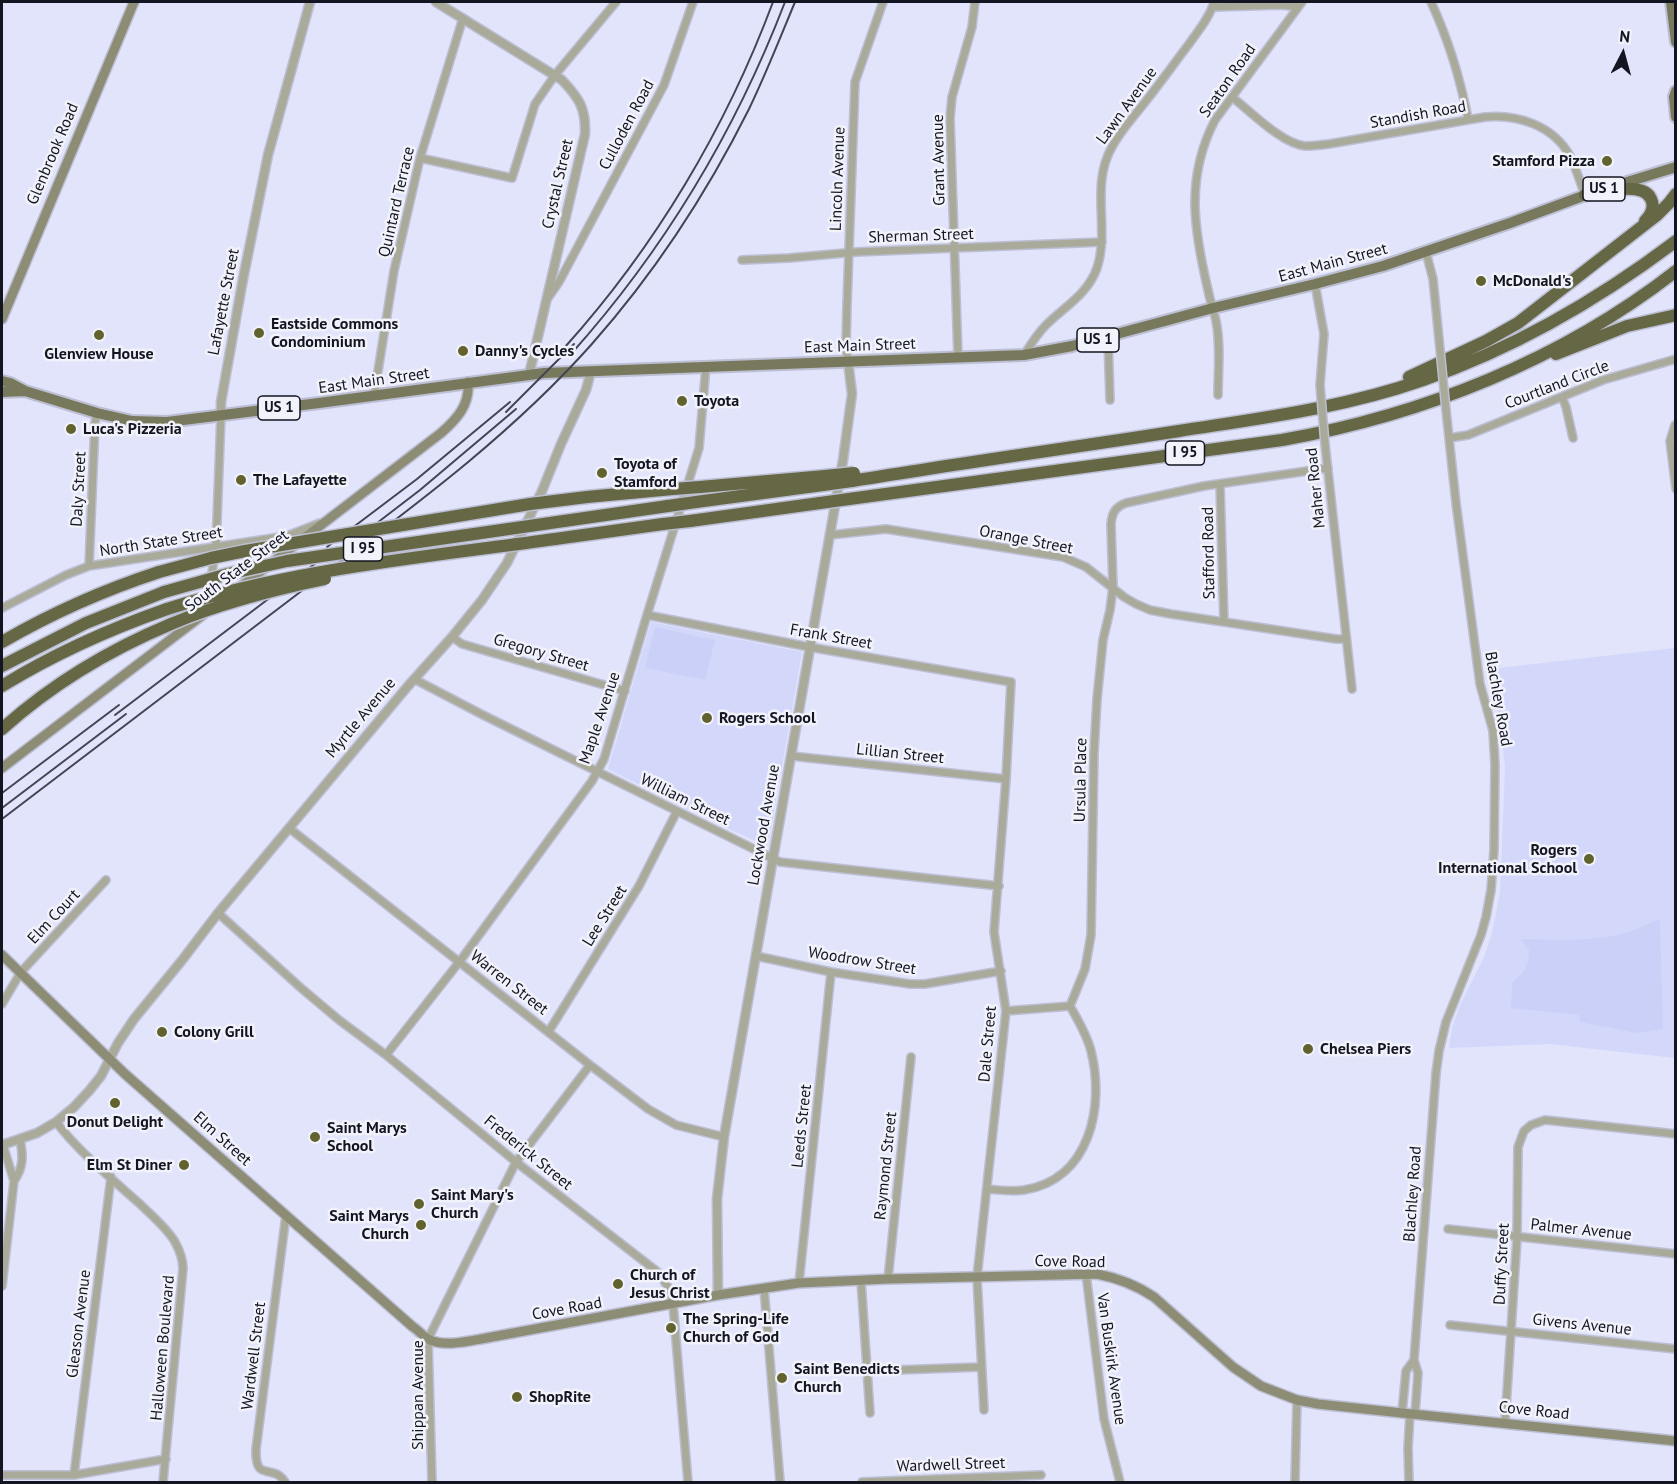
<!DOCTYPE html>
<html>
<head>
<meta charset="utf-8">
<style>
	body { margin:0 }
	#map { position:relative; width:1677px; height:1484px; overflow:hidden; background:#e1e4fa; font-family:"PT Sans",sans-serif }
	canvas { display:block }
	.frame { position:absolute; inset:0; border:3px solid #131521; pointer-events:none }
	.north { position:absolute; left:1593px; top:24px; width:60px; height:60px; -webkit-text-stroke:4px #f1f2fa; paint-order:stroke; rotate:6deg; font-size:16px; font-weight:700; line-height:24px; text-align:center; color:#131521 }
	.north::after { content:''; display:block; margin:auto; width:21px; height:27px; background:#131521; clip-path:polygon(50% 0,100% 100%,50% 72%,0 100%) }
</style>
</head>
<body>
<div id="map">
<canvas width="1677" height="1484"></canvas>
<div class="frame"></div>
<div class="north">N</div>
</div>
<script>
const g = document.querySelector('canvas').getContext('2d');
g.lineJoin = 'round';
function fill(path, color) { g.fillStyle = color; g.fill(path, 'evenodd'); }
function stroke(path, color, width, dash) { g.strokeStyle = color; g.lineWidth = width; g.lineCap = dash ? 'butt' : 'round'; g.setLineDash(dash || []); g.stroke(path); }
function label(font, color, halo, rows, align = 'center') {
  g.font = font + ' "PT Sans",sans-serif'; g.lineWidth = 5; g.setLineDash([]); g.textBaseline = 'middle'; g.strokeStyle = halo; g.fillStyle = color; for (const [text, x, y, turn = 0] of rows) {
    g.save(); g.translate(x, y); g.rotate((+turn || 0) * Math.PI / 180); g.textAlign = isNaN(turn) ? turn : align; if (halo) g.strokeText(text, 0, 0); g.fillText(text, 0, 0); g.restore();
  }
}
const built = new Path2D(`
	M 651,622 L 802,652 L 768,847 L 697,814 L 608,769 Z
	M 1675,648 L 1675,1058 L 1550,1044 L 1449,1048 L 1452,1028 L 1460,1005 L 1484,957 L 1492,933 L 1500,893 L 1505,768 L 1500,721 L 1489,669 Z`);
const green = new Path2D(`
	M 655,627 L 715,640 L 705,680 L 645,668 Z
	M 1660,919 L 1663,1029 L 1636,1033 L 1580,1022 L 1579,1015 L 1511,1008 L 1512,983 C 1524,972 1529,967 1529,950 L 1520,939 C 1555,940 1591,942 1625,933 C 1637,929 1649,923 1660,919 Z`);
const minor = new Path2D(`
	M 1431,2 C 1449,41 1460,77 1468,119
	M 1213,7 L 1282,5 L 1298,7
	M 1232,97 C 1250,111 1282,144 1305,146 C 1313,146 1321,145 1329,144 L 1485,117 C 1517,114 1553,125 1570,156 C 1576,168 1580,182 1585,195
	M 420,158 L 512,178 L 535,104 L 555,75 L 616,2
	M 1426,252 L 1433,279 L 1440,349
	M 742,260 L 789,258 L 856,252 L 1102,242
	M 1315,284 L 1324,334 L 1320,385
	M 548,298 L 559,282 L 664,85 L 693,2
	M 1108,337 L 1110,400
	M 1024,355 C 1031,344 1037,334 1046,325 C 1064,307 1088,294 1097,268 C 1110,228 1090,185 1112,147 C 1120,132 1131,120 1142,106 C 1158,86 1173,65 1189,44 C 1198,31 1210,17 1214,2
	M 958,357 L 950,118 L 952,97 L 972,27 L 975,2
	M 848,361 L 846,347 L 847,305 L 855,82 L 883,2
	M 1218,395 C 1218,371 1221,345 1216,321 C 1214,311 1210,301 1208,290 C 1194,230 1185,178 1215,120 L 1302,2
	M 374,396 L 394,271 L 420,158 L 463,18
	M 1562,397 L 1566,407 L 1573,438
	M 1675,425 L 1670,441 L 1676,489
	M 1449,438 L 1468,435 L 1603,380 L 1676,359
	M 1325,444 L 1352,689
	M 1220,484 L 1224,622
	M 830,535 L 886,529 L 1063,557 L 1086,567 L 1124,597 L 1136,604 L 1150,610 L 1171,614 L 1336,639 L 1346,639
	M 89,566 L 95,423 L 97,413
	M 208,598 L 216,547 L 221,415
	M 2,608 L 66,575 L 89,566 L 287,536 L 320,523
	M 647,615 L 809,647 L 1011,682 L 1006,779 L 994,932 L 1006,1011 L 977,1277 L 984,1410
	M 452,637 L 462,644 L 625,691
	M 414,679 L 483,715 L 780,862 L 999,886
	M 791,756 L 1006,779
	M 289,828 L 590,1065 L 648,1109 L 676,1125 L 724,1137
	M 218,913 L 301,988 L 339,1020 L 386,1055 L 516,1162 L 659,1273 L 671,1292 L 673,1304 L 688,1482
	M 756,956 L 831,972 L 910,984 L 925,984 L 1001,971
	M 2,1004 L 21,972 L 106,880
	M 1006,1011 L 1070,1006
	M 549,1031 L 639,886 L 677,811
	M 386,1055 L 460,961 L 592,781 L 604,759 L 647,615 L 699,448 L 706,366
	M 56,1122 C 80,1153 111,1178 140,1204 C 152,1216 167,1228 175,1242 C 180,1251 183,1259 183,1269 L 163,1482
	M 3,1145 L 14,1181
	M 987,1189 C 999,1190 1012,1192 1024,1190 C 1090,1180 1105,1106 1091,1051 C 1087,1035 1078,1020 1070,1006 L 1085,969 L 1091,935 L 1094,752 L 1097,699 L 1103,640 L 1110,610 L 1113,587 L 1111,524 C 1112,513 1115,507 1126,503 L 1204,486 L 1328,468
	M 1448,1229 L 1676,1254
	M 1086,1274 L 1104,1419 L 1120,1482
	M 888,1279 L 911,1057
	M 861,1280 L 870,1413
	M 799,1283 L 831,972
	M 2,1286 L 14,1181 C 24,1167 23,1155 20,1139
	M 764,1288 L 780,1482
	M 1450,1325 L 1676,1349
	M 868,1371 L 981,1367
	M 1402,1413 L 1406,1371 L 1414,1360
	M 1415,1415 L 1418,1373 L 1414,1360 L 1436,1073 L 1439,1051 L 1446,1022 L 1481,935 L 1486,917 L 1491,890 L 1494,850 L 1495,765 L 1493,731 L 1480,684 L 1456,503 L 1446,410
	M 1505,1423 L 1517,1238 L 1518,1147 L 1524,1131 L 1531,1125 L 1545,1120 L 1676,1134
	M 2,1475 L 74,1475 L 166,1459
	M 74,1475 L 111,1177
	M 285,1482 C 272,1462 255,1484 256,1449 L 286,1215
	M 432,1482 L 428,1339 L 516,1162 L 590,1065
	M 862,1482 L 1041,1475
	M 1295,1482 L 1297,1400
	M 1409,1482 L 1408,1448 L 1410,1414`);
const tertiary = new Path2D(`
	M 436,2 L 562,80 C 579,98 586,108 585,134 L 529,375
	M 221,415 L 221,402 L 243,279 L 268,155 L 310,2
	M 2,1145 L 37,1133 L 56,1122 L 74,1107 L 89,1091 L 101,1076 L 118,1043 L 134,1019 L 183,959 L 218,913 L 408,686 L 452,637 L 482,600 L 507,563 L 542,491 L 561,444 L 586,390 L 591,371
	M 718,1295 L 717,1199 L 724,1137 L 843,460 L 852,394 L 848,361`);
const secondary = new Path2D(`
	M 2,319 L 134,2
	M 239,588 L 441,433 C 457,419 470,405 468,382
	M 2,768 L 204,614
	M 2,955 L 125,1074 L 413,1327 C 418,1330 423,1336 428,1339 C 443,1347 464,1342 481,1339 L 718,1295 L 799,1283 L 888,1279 L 1097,1274 C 1118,1278 1136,1285 1154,1297 L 1233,1367 L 1261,1386 L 1297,1400 L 1318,1404 L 1402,1413 L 1676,1441`);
const primary = new Path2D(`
	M 1671,2 L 1676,42
	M 1676,91 L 1674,97 L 1676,117
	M 1611,187 L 1676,167
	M 2,381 L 10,383 L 25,391 L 97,413 L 132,421 L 167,422 L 319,403 L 544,373 L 1024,355 L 1072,346 L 1213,308 L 1315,284 L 1383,266 L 1510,223 L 1591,193
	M 2,392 L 25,391`);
const motorway = new Path2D(`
	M 1585,195 C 1601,193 1643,180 1651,199 C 1655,207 1651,215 1645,221
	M 1556,354 L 1627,326 L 1676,315
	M 1409,377 L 1486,341 L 1518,323 L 1657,215 L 1669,203 L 1676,194
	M 852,481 C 961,463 1070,448 1179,431 C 1261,418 1343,408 1423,380 C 1515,348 1598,300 1676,241
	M 700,487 L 825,476
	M 587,497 L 673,489
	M 849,499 L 1282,440 C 1423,415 1562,360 1676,271
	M 696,502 L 823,485
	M 564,521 L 668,506
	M 690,521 L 820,503
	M 555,539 L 663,524
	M 2,642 C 52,613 104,590 159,572
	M 2,666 L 86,623 L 164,592
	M 2,686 C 54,654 110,629 167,609
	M 2,729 C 52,684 109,650 171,624`);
const rail = new Path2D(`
	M 565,347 C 655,247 726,128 773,2
	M 571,354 C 664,250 735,132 785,2
	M 506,412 L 574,344
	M 327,547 L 417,479 L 510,402
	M 334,556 L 420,490 L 516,409
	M 115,715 L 337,547
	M 2,793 L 119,705
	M 2,808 L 126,714
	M 2,819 C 106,741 209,662 312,583 C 410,509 509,437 591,345 C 654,274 707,193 749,109 C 766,74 780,38 795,2`);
const minorBridge = new Path2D(`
	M 1440,349 L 1446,410
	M 1320,385 L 1325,444`);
const motorwayBridge = new Path2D(`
	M 825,476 L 854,473
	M 823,485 L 852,481
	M 673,489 L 700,487
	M 820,503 L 849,499
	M 668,506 L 696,502
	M 663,524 L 690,521
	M 159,572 L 211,558 L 245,551 L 530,504 L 587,497
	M 164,592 L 228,574 L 287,561 L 564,521
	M 167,609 C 293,569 425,557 555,539
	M 171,624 C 221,603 272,590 325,579`);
const markers = [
	[1607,161,6,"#62622f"],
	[1481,281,6,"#62622f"],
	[259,333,6,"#62622f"],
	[99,335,6,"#62622f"],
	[463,351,6,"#62622f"],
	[682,401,6,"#62622f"],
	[71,429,6,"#62622f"],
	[602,473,6,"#62622f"],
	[241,480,6,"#62622f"],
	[707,718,6,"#62622f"],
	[1589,859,6,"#62622f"],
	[162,1032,6,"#62622f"],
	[1308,1049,6,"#62622f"],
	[115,1103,6,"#62622f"],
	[315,1137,6,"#62622f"],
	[184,1165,6,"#62622f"],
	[419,1204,6,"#62622f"],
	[421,1225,6,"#62622f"],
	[618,1284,6,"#62622f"],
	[671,1328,6,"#62622f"],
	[782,1378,6,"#62622f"],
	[517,1397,6,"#62622f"]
];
const shields = [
	[1604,189,42],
	[1098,340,42],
	[279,408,42],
	[1185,453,39],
	[363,549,39]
];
const shieldNames = [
	["US 1",1604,189],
	["US 1",1098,340],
	["US 1",279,408],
	["I 95",1185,453],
	["I 95",363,549]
];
const streetNames = [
	["Seaton Road",1228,81,-55],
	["Lawn Avenue",1127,106,-54],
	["Standish Road",1418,115,-10],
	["Culloden Road",627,125,-62],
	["Glenbrook Road",53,154,-67],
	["Grant Avenue",939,160,-91],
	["Lincoln Avenue",838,179,-88],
	["Crystal Street",558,184,-77],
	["Quintard Terrace",397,202,-77],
	["Sherman Street",921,236,-2],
	["East Main Street",1333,263,-15],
	["Lafayette Street",224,302,-79],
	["East Main Street",860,346,-2],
	["East Main Street",374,381,-8],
	["Courtland Circle",1557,385,-21],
	["Maher Road",1316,488,-96],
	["Daly Street",79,489,-87],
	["Orange Street",1026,540,11],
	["North State Street",161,542,-9],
	["Stafford Road",1209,553,-91],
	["South State Street",237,571,-37],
	["Frank Street",831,637,10],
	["Gregory Street",541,653,16],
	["Blachley Road",1498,699,80],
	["Myrtle Avenue",361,718,-50],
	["Maple Avenue",600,718,-71],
	["Lillian Street",900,754,6],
	["Ursula Place",1081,780,-89],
	["William Street",685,800,26],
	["Lockwood Avenue",764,825,-80],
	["Lee Street",605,916,-58],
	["Elm Court",54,917,-47],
	["Woodrow Street",862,961,9],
	["Warren Street",509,983,38],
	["Dale Street",988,1044,-85],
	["Leeds Street",802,1126,-84],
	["Elm Street",222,1139,42],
	["Frederick Street",528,1153,39],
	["Raymond Street",886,1166,-84],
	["Blachley Road",1413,1194,-86],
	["Palmer Avenue",1581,1230,6],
	["Cove Road",1070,1262,1],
	["Duffy Street",1502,1264,-87],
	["Cove Road",567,1309,-10],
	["Gleason Avenue",79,1324,-83],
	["Givens Avenue",1582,1325,6],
	["Halloween Boulevard",163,1348,-85],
	["Wardwell Street",254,1356,-83],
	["Van Buskirk Avenue",1111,1359,82],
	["Shippan Avenue",418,1395,-90],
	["Cove Road",1534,1411,6],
	["Wardwell Street",951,1465,-2]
];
const poiNames = [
	["Stamford Pizza",1595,161,"right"],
	["McDonald's",1493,281],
	["Eastside Commons",271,324],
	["Condominium",271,342],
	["Danny's Cycles",475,351],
	["Glenview House",99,354,"center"],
	["Toyota",694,401],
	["Luca's Pizzeria",83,429],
	["Toyota of",614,464],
	["Stamford",614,482],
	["The Lafayette",253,480],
	["Rogers School",719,718],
	["Rogers",1577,850,"right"],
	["International School",1577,868,"right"],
	["Colony Grill",174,1032],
	["Chelsea Piers",1320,1049],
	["Donut Delight",115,1122,"center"],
	["Saint Marys",327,1128],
	["School",327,1146],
	["Elm St Diner",172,1165,"right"],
	["Saint Mary's",431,1195],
	["Church",431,1213],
	["Saint Marys",409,1216,"right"],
	["Church",409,1234,"right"],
	["Church of",630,1275],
	["Jesus Christ",630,1293],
	["The Spring-Life",683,1319],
	["Church of God",683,1337],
	["Saint Benedicts",794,1369],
	["Church",794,1387],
	["ShopRite",529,1397]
];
fill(built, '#d3d8fb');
fill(green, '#cbd0f8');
stroke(minor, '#bcbfd3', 10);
stroke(tertiary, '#bcbfd3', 11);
stroke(secondary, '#bcbfd3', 12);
stroke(primary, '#bcbfd3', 14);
stroke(motorway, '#bcbfd3', 15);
stroke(minor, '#aaaa9a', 7);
stroke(tertiary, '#aaaa9a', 8);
stroke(secondary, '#8d8d76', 9);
stroke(primary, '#78785c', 10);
stroke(motorway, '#666745', 12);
stroke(rail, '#434554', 2);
stroke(minorBridge, '#bcbfd3', 10, []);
stroke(motorwayBridge, '#bcbfd3', 15, []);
stroke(minorBridge, '#aaaa9a', 7);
stroke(motorwayBridge, '#666745', 12);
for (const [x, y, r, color] of markers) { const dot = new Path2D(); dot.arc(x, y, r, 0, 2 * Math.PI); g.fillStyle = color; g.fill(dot); stroke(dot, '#f1f2fa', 2); }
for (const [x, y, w] of shields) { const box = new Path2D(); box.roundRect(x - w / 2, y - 12, w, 24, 4.5); g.fillStyle = '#f1f2fa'; g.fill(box); stroke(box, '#131521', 1.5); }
label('bold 15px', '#131521', null, shieldNames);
label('16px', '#131521', '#f1f2fa', streetNames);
label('bold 16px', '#131521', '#f1f2fa', poiNames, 'left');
</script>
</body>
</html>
